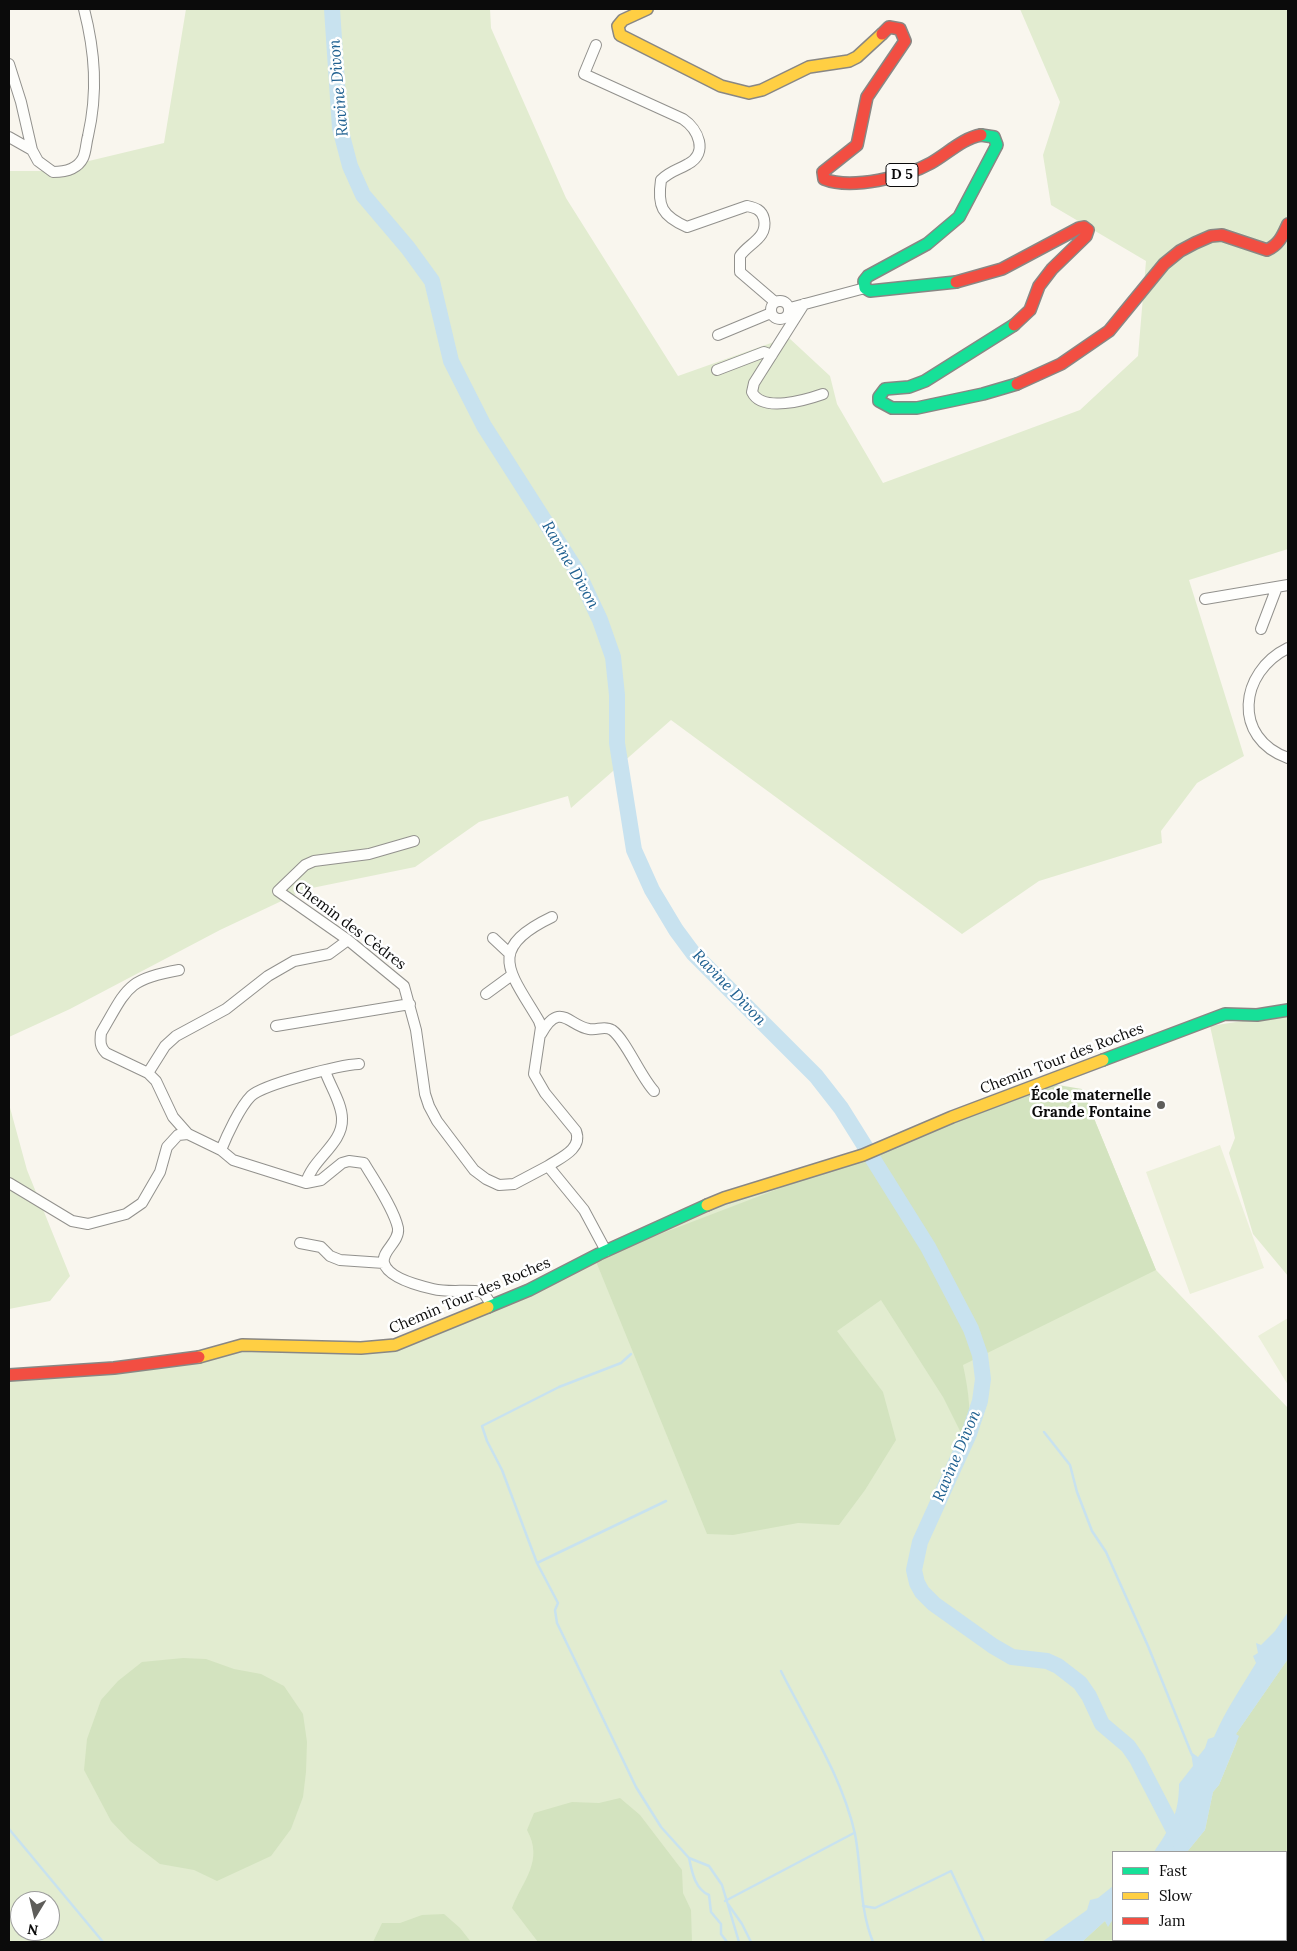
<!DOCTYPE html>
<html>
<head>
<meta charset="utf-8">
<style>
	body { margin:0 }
	#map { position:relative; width:1297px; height:1951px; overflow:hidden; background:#f9f6ee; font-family:Lora,serif }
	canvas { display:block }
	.frame { position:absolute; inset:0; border:10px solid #0b0b0b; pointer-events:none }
	.legend { position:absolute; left:1112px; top:1851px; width:175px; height:90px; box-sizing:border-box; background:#fff; border:1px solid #9d9d9d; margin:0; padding:6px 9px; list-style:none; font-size:15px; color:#0b0b0b }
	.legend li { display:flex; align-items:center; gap:10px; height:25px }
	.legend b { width:25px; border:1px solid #9d9d9d }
	.north { position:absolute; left:10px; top:1891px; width:50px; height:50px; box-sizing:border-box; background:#fff; border:1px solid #9d9d9d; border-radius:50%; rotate:189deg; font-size:14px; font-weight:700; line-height:20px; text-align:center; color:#0b0b0b }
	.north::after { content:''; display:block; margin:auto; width:18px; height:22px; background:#5e5d5a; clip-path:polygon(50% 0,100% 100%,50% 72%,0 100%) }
</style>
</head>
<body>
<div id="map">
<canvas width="1297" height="1951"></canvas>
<div class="frame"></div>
<ul class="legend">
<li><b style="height:6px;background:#16e098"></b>Fast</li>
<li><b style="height:6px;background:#ffcf43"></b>Slow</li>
<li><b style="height:6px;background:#f24e42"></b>Jam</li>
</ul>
<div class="north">N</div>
</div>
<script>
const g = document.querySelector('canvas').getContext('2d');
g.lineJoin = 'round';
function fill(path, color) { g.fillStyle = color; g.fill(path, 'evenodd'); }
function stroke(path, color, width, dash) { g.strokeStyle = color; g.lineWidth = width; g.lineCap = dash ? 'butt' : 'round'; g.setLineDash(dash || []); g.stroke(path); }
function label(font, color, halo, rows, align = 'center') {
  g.font = font + ' Lora,serif'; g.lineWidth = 5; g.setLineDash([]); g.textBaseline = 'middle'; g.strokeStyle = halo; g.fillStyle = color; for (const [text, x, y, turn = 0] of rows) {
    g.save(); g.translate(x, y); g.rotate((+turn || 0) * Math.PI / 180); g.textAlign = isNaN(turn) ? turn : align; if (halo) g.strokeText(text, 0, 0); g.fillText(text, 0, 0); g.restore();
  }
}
const green = new Path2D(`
	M 186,9 L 490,9 L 491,28 L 566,198 L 678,376 L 788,337 L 830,376 L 837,404 L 883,483 L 1080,410 L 1138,356 L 1146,261 L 1051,205 L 1043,155 L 1060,102 L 1020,9 L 1288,9 L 1288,549 L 1189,580 L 1244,756 L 1197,783 L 1161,831 L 1162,843 L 1039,881 L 962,934 L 671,720 L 571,808 L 568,796 L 479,822 L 415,867 L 307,889 L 220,930 L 70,1009 L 9,1037 L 9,171 L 47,171 L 164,143 Z
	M 1288,1014 L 1288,1276 L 1253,1234 L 1229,1153 L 1235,1138 L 1210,1026 Z
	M 1082,1089 L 1156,1270 L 1288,1408 L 1288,1942 L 9,1942 L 9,1375 L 242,1345 L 378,1348 L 724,1198 ZM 1113,1852 L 1286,1852 L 1286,1940 L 1113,1940 ZM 20,1901 L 50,1901 L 50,1931 L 20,1931 Z
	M 9,1104 L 27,1170 L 70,1276 L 50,1301 L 9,1309 Z`);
const forest = new Path2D(`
	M 1052,1084 L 1082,1089 L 1156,1270 L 963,1365 C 969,1393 972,1416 967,1445 L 943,1397 L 881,1300 L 837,1331 L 883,1392 L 896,1440 L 865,1490 L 839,1525 L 798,1523 L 733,1535 L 707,1534 L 595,1259 Z
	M 183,1658 L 206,1659 L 234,1669 L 261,1674 L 284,1686 L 303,1714 L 307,1742 L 306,1772 L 303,1797 L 291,1829 L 271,1856 L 217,1881 L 194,1870 L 160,1864 L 130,1841 L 111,1821 L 84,1770 L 87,1739 L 101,1700 L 118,1681 L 142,1662 Z
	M 1288,1659 L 1288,1942 L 1082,1942 L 1105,1921 L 1108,1926 L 1113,1919 L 1113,1940 L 1286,1940 L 1286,1852 L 1187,1852 L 1205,1830 L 1213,1792 L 1219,1785 L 1236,1744 L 1236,1734 Z
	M 620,1798 L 640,1815 L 682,1870 L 683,1893 L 691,1910 L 692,1942 L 538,1942 L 512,1908 C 523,1880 544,1861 527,1830 L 534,1813 L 572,1802 L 599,1803 Z
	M 444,1914 L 460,1928 L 471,1942 L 373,1942 L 382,1923 L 400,1923 L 422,1915 Z`);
const pitch = new Path2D(`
	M 1220,1145 L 1264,1268 L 1190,1294 L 1146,1172 Z
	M 1288,1318 L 1288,1385 L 1258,1336 Z`);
const water = new Path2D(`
	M 1288,1612 L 1288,1659 L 1236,1734 L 1239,1736 L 1219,1785 L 1213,1792 L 1205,1830 L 1187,1852 L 1154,1852 C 1170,1828 1179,1815 1179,1784 L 1193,1766 L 1191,1752 L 1198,1757 L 1205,1748 L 1208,1739 L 1214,1737 C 1225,1711 1241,1688 1256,1663 L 1253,1656 L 1258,1653 L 1256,1643 L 1261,1645 L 1275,1631 Z
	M 1113,1886 L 1113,1919 L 1108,1927 L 1105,1921 L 1082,1942 L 1042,1942 L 1087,1910 L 1090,1900 L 1098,1898 Z`);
const stream = new Path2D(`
	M 631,1354 L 621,1363 L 559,1387 L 482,1426 L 487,1441 L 502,1470 L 537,1563 L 558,1603 L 555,1610 L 557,1623 L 636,1787 L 661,1827 L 689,1858 L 709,1866 L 722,1885 L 739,1942
	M 1044,1432 L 1070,1465 L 1077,1492 L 1092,1531 L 1106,1552 L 1148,1646 L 1192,1755
	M 537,1563 L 666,1501
	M 781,1671 C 807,1723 842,1776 855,1834 C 862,1870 859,1908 873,1942
	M 9,1829 L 103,1942
	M 689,1858 C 692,1872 695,1889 709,1895 L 711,1912 L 721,1924 L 721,1934 L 727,1942
	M 725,1901 L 854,1833
	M 728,1904 L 742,1924 L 751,1942
	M 863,1906 L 875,1908 L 951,1871 L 984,1942`);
const river = new Path2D(`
	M 332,9 L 340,128 L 350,166 L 363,195 L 408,248 L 432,281 L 451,361 L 484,426 L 578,573 L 600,620 L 613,657 L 617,695 L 617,743 L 634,850 L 652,890 L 676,930 L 693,953 L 816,1076 L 841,1108 L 928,1247 L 971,1329 L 980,1355 L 983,1379 L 980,1401 L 969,1434 L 920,1542 L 914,1570 L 917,1583 L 922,1592 L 934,1604 L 993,1646 L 1012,1657 L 1047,1661 L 1058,1666 L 1080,1683 L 1089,1696 L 1102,1724 L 1128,1746 L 1137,1759 L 1181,1844`);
const street = new Path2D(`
	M 596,45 L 584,74 L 683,119 C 698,129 709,153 688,164 C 678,170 670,171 661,180 C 657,206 662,216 687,227 L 747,206 C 756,208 762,210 764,219 C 768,238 749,243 740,256 L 740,272 L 775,302
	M 9,64 L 21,102 L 32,150 L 38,161 L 53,172 C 64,172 77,170 83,158 C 86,152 86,143 88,136 C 98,92 95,52 84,9
	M 9,137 L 32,150
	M771 310a9 9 0 1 1 18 0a9 9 0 1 1-18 0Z
	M 804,304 L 754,383 L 752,392 C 762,413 806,400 823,394
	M 790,308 L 865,288
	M 718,335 L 771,313
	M 717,370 L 764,352 L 772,355
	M 1205,599 L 1288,585
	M 1261,629 L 1277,587
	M 1288,648 C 1239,672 1232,738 1288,758
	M 414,841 L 369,854 L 314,861 L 305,865 L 278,891 L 348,940 L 404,986 L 416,1030 L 425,1094 L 429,1106 L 437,1121 L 474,1170 L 486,1179 L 499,1185 L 514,1184 L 548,1166 L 584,1210 L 606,1251
	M 493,938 L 509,953
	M 179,970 C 126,979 127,989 101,1033 C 100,1042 100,1047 106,1053 L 148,1073 L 156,1081 L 173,1117 L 188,1134
	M 486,994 L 512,975
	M 276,1026 L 410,1004
	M 541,1034 C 560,1000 569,1026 589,1029 C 597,1031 604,1025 612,1030 C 626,1040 640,1076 654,1091
	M 148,1073 L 165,1046 L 176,1036 L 226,1009 L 268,976 L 294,961 L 329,954 L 348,940
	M 221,1150 C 227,1135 240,1107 251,1096 C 264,1084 340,1065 359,1064
	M 548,1166 C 560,1158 583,1149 576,1131 L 545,1093 L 534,1074 L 541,1027 L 539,1021 C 510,972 485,949 552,917
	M 9,1183 L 72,1221 L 88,1224 L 126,1214 L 142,1203 L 160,1172 L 167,1147 L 178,1135 L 188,1134 L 221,1150 L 233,1160 L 306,1183 L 321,1180 L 342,1163 L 349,1161 L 364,1163 C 374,1180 394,1209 398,1228 C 400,1242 381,1251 384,1263 C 388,1278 420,1286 433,1289 C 449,1293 467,1289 483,1292 L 491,1304
	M 306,1183 C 312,1159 343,1144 342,1119 C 342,1103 330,1086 325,1071
	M 300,1243 L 321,1247 L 330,1256 L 340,1260 L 384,1263`);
const fast = new Path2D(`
	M 956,282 L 870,291 L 865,288 L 864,281 L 868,276 L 927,244 L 959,217 L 997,145 L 994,137 L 981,135
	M 1014,325 L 925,381 L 909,387 L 885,389 L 879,397 L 879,401 L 892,408 L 917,408 L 983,394 L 1017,384
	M 1103,1060 L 1225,1014 L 1257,1015 L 1288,1010
	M 488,1307 L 529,1290 L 599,1254 L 707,1205`);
const slow = new Path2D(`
	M 647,9 L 623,20 L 618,26 L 620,35 L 721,86 L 749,93 L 762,90 L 809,67 L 849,61 L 857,57 L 882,34
	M 707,1205 L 724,1198 L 863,1155 L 952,1117 L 1103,1060
	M 199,1357 L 242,1345 L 361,1348 L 395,1345 L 488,1307`);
const jam = new Path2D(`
	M 882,34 L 889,27 L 900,29 L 905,41 L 867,97 L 857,145 L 823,172 L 824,179 C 851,190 906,177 931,163 C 947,154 963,138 981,135
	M 956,282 L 1002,269 L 1079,228 L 1084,227 L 1088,230 L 1086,236 L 1052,269 L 1039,286 L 1030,310 L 1014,325
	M 1017,384 L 1061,364 L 1109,331 L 1164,264 L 1180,251 L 1195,243 L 1211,236 L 1222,235 L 1267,250 C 1279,245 1283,235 1288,224
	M 9,1375 L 114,1368 L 199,1357`);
const markers = [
	[1161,1105,5,"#5e5d5a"]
];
const shields = [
	[902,175,32]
];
const shieldNames = [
	["D 5",902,175]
];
const streetNames = [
	["Chemin des Cèdres",350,926,37],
	["Chemin Tour des Roches",1062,1059,-21],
	["Chemin Tour des Roches",470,1296,-23]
];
const poiNames = [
	["École maternelle",1151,1096],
	["Grande Fontaine",1151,1113]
];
const waterNames = [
	["Ravine Divon",339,88,-95],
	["Ravine Divon",570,565,60],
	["Ravine Divon",729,988,46],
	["Ravine Divon",957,1456,-67]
];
fill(green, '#e2ecd0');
fill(forest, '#d3e3bf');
fill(pitch, '#ebf0d9');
fill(water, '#c8e2ef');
stroke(stream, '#c8e2ef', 2.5);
stroke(river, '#c8e2ef', 16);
stroke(street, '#92918d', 12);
stroke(fast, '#898784', 14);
stroke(slow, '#898784', 14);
stroke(jam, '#898784', 14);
stroke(street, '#fefefc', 10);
stroke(fast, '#16e098', 11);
stroke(slow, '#ffcf43', 11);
stroke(jam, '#f24e42', 11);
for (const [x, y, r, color] of markers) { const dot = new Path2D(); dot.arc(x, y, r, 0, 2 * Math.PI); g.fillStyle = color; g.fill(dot); stroke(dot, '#fff', 2); }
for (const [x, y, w] of shields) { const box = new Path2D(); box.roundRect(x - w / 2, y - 11.5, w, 23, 4); g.fillStyle = '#fff'; g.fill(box); stroke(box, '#0b0b0b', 1); }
label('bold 14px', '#0b0b0b', null, shieldNames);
label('15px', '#0b0b0b', '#fff', streetNames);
label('bold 15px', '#0b0b0b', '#fff', poiNames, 'right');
label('italic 16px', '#206191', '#fff', waterNames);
</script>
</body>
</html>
